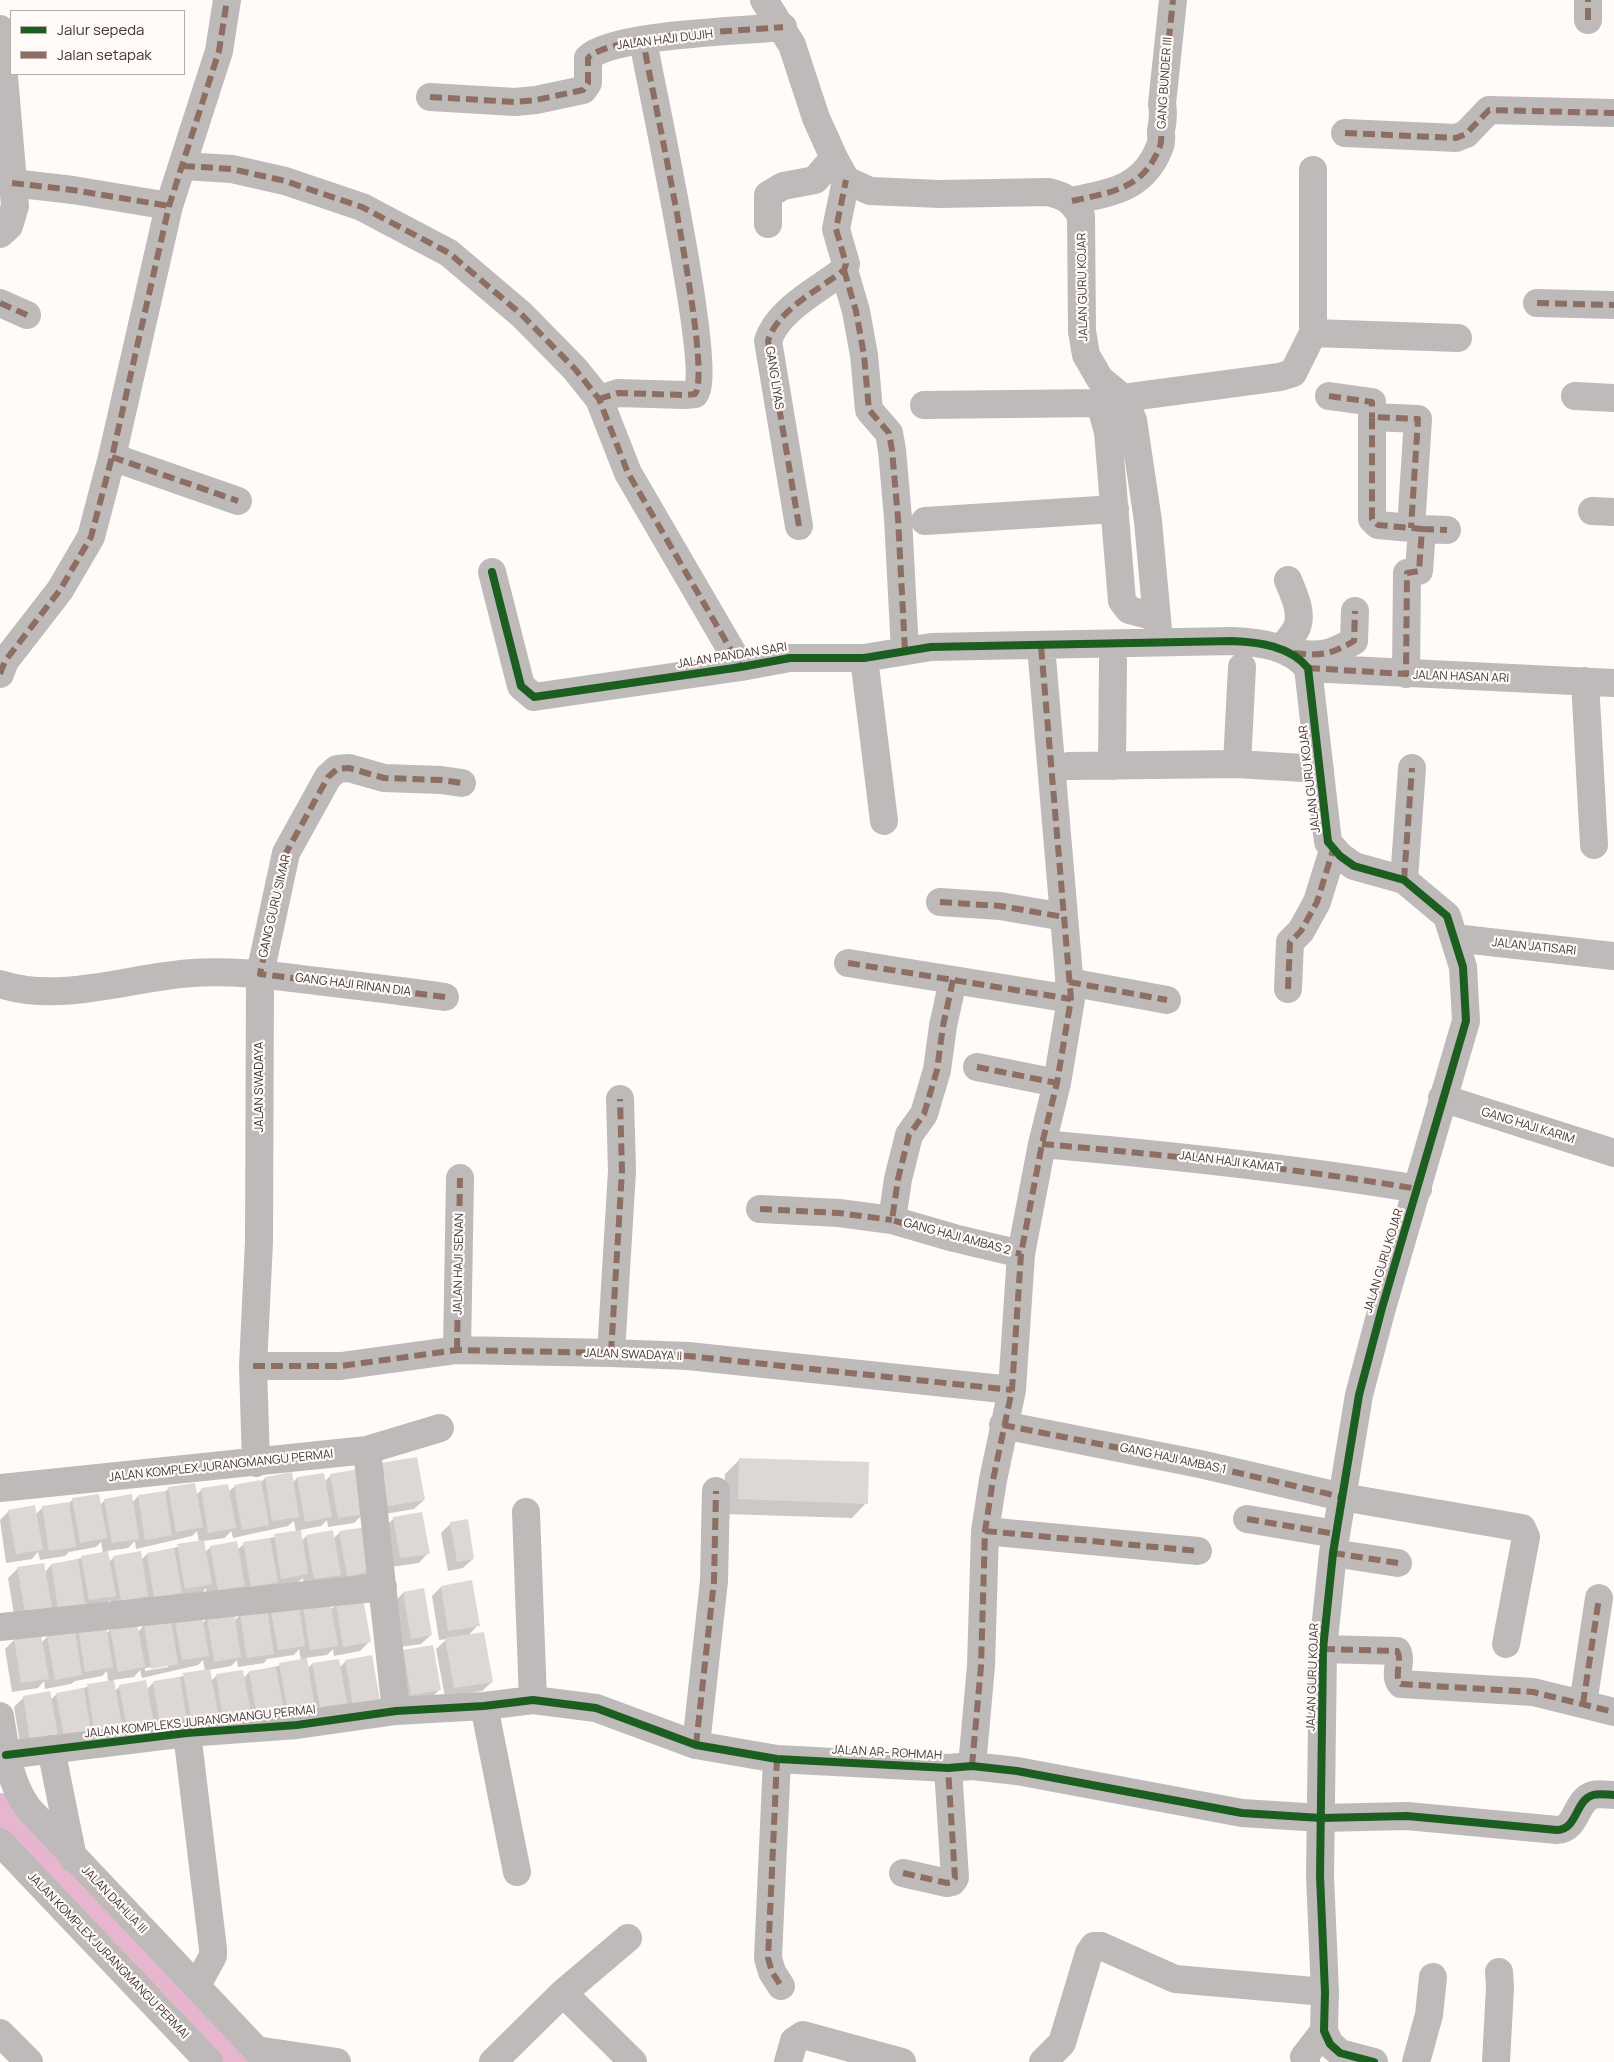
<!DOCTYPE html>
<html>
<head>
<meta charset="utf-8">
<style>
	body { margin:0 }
	#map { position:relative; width:1614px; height:2062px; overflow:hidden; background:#fefbf9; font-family:Manrope,sans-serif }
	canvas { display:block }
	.legend { position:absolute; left:10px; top:10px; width:175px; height:65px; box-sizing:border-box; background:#fffaf8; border:1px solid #b3acaa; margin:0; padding:6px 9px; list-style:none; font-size:15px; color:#413735 }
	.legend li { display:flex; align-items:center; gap:10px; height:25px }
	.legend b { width:25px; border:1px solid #b3acaa }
</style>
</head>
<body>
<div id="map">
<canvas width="1614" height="2062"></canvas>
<ul class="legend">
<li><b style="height:6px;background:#1b5e20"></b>Jalur sepeda</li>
<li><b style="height:6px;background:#8d6e63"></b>Jalan setapak</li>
</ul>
</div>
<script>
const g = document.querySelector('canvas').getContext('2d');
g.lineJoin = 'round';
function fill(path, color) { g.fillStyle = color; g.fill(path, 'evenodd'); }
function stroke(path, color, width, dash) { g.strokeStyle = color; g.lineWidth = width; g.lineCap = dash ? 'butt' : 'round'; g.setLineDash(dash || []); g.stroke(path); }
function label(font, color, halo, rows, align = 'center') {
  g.font = font + ' Manrope,sans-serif'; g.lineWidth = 4.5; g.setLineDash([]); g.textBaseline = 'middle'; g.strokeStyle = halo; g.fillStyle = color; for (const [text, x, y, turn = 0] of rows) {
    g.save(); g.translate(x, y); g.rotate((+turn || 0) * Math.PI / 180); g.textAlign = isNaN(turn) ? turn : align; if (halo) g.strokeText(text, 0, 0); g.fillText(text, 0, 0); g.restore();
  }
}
const shadow = new Path2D(`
	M 740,1459 L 866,1503 L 852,1518 L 724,1514 L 725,1474 Z
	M 372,1474 L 424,1500 L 414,1509 L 379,1515 Z
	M 331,1475 L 364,1513 L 354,1523 L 328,1527 L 327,1520 L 321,1526 L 300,1530 L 302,1541 L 306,1536 L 333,1539 L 340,1532 L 373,1571 L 364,1580 L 337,1585 L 336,1578 L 330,1584 L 304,1588 L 303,1578 L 297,1583 L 208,1599 L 206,1588 L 201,1594 L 112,1609 L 110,1600 L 105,1605 L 15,1621 L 8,1578 L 18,1568 L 45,1572 L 51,1565 L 103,1553 L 101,1542 L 96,1547 L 69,1552 L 65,1556 L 40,1560 L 38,1552 L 32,1559 L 6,1563 L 0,1520 L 9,1511 L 36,1514 L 42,1508 L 69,1503 L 73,1499 L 100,1505 L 105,1500 L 132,1503 L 138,1496 L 165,1492 L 169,1488 L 196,1495 L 202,1489 L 228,1492 L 235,1486 L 261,1482 L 265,1478 L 292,1483 L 297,1478 L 324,1482 ZM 294,1521 L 296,1532 L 244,1544 L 237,1550 L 211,1547 L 205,1552 L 203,1541 L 225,1538 L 231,1531 L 233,1538 L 288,1526 ZM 197,1531 L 199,1542 L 147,1554 L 141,1560 L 114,1557 L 109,1562 L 107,1551 L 128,1548 L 135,1541 L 136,1549 L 192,1536 Z
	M 394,1518 L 428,1553 L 419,1563 L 391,1567 L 384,1528 Z
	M 451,1523 L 473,1559 L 463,1568 L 448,1571 L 441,1533 Z
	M 471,1582 L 478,1625 L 468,1636 L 492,1682 L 482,1691 L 445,1697 L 436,1649 L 447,1639 L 439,1640 L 432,1596 L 441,1587 Z
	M 423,1589 L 431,1635 L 421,1644 L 401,1647 L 394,1602 L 403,1593 Z
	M 337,1604 L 369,1642 L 360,1651 L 334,1656 L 333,1649 L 327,1655 L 305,1658 L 307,1669 L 312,1664 L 339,1668 L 346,1661 L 378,1700 L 310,1716 L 309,1707 L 303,1712 L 214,1728 L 212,1717 L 207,1722 L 21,1749 L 14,1707 L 24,1697 L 50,1700 L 57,1694 L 108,1682 L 107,1671 L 102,1676 L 75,1681 L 71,1684 L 45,1689 L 44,1681 L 38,1688 L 12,1692 L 5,1649 L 14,1640 L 41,1643 L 48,1636 L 75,1632 L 106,1634 L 111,1629 L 138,1632 L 144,1625 L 170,1621 L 202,1624 L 207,1618 L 234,1621 L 240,1615 L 267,1610 L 298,1612 L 303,1607 L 330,1610 ZM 299,1649 L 301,1661 L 249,1672 L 243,1679 L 216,1676 L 211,1681 L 209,1670 L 231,1666 L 237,1660 L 238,1667 L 264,1663 L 267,1659 L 294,1655 ZM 203,1660 L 205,1671 L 153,1683 L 147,1689 L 120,1686 L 115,1691 L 113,1680 L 134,1677 L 140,1670 L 142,1678 L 198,1665 ZM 168,1665 L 168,1667 L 145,1671 L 145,1668 ZM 111,1725 L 111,1727 L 88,1731 L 88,1729 Z
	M 404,1651 L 440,1689 L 430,1699 L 401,1704 L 394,1661 Z`);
const canal = new Path2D(`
	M 0,1806 L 9,1821 L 240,2062`);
const building = new Path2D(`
	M 417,1457 L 425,1500 L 388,1506 L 381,1463 Z
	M 739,1458 L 869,1462 L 868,1504 L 738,1499 Z
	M 358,1469 L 365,1514 L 338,1518 L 330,1474 Z
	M 292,1472 L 299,1517 L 272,1521 L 265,1477 Z
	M 324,1473 L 332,1517 L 305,1522 L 297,1477 Z
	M 261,1480 L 269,1525 L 242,1530 L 234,1485 Z
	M 195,1483 L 203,1527 L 176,1532 L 168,1487 Z
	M 228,1484 L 236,1528 L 208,1533 L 201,1488 Z
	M 165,1491 L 172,1535 L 145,1540 L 138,1495 Z
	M 99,1494 L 107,1538 L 80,1543 L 72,1498 Z
	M 132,1494 L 139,1539 L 112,1543 L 104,1499 Z
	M 69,1502 L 76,1547 L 49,1551 L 42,1506 Z
	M 35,1505 L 43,1550 L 16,1554 L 8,1510 Z
	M 422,1512 L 430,1554 L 400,1558 L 393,1517 Z
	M 468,1519 L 474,1559 L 457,1562 L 450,1522 Z
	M 367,1527 L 374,1571 L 347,1576 L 339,1531 Z
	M 301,1530 L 308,1574 L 281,1579 L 274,1534 Z
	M 333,1530 L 341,1575 L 314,1579 L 306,1535 Z
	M 270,1538 L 278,1582 L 251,1587 L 243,1542 Z
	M 204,1540 L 212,1584 L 185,1589 L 177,1544 Z
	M 237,1541 L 245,1586 L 218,1590 L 210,1546 Z
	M 174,1548 L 182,1593 L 154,1597 L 147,1553 Z
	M 108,1551 L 116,1596 L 89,1600 L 81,1556 Z
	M 141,1551 L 148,1596 L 121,1601 L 113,1556 Z
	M 78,1559 L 85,1604 L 58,1608 L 51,1564 Z
	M 44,1563 L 52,1607 L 25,1612 L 17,1567 Z
	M 472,1580 L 480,1626 L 448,1631 L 441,1586 Z
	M 424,1588 L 432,1635 L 411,1639 L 403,1592 Z
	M 363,1598 L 371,1642 L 343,1647 L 336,1603 Z
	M 298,1601 L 305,1646 L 278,1650 L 270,1606 Z
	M 330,1601 L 338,1646 L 310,1650 L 303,1606 Z
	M 267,1609 L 274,1654 L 247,1658 L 240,1614 Z
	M 201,1611 L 209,1656 L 182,1660 L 174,1616 Z
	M 234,1613 L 241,1657 L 214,1662 L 207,1617 Z
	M 171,1620 L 178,1664 L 151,1669 L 144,1624 Z
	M 105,1622 L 113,1667 L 85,1672 L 78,1627 Z
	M 137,1623 L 145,1667 L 118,1672 L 110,1627 Z
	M 75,1631 L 82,1675 L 55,1680 L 47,1635 Z
	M 484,1632 L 493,1682 L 454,1688 L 445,1638 Z
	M 41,1634 L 49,1679 L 21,1683 L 14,1639 Z
	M 433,1645 L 441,1690 L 411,1695 L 403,1650 Z
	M 372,1655 L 380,1700 L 353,1705 L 345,1660 Z
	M 307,1658 L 314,1703 L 287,1707 L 279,1663 Z
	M 339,1659 L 347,1703 L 320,1707 L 312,1663 Z
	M 276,1667 L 284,1711 L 257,1716 L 249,1671 Z
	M 210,1669 L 218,1713 L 191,1718 L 183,1673 Z
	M 243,1670 L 251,1714 L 223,1719 L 216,1674 Z
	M 180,1677 L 187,1722 L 160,1726 L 153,1681 Z
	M 114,1680 L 122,1724 L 94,1729 L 87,1684 Z
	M 146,1680 L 154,1725 L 127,1729 L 119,1685 Z
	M 84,1688 L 91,1733 L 64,1737 L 56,1693 Z
	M 50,1691 L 58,1736 L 30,1740 L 23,1696 Z`);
const minor = new Path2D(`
	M 764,0 L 792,45 L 816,118 L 834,158 L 846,180 L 870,191 L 940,194 L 1048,192 C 1065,196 1072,200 1081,216 L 1082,331 L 1086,355 L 1100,379 L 1123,398 L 1133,420 L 1148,521 L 1159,641
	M 1588,20 L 1588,0
	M 0,29 L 15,206 L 9,226 L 0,234
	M 430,97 L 515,102 L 536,100 L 583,90 L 588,83 L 588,58 C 611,34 745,31 783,27
	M 1345,133 L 1456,138 L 1466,134 L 1489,110 L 1614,113
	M 183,166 L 232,169 L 285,181 L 362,207 L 449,253 L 522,315 L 575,369 L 599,399 L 628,473 L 741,667
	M 12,183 L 73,190 L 169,206
	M 1072,201 C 1112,192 1144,189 1160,146 C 1162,141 1161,136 1161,131 C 1163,121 1164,114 1162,104 L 1173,0
	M 768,224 L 768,195 L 783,186 L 815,180 L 834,158
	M 844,270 L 856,311 L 864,355 L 869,410 L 889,433 L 892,450 L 898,518 L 905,651
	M 0,303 L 27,315
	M 1537,303 L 1614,305
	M 1313,333 L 1458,338
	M 1329,396 L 1372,402 L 1372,417
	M 1575,396 L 1614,398
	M 599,399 L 618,393 L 685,395 L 695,394 C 714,369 651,88 643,40
	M 1100,403 L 1108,432 L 1122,601 L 1129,610 L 1156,617
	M 924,405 L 1100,403 L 1123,398 L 1280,377 L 1293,373 L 1313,333 L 1313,170
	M 112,457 L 238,501
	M 1592,511 L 1614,512
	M 925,521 L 1115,509
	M 799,526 L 768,341 C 777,310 820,289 844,270 L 846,264 L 836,229 L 846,180
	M 1422,529 L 1447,530
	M 492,572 L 521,686 L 534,697 L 741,667 L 790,658 L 864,658 L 931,647 L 1232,641 C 1259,642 1290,646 1308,668 L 1328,842 L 1340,856 L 1354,866 L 1404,880 L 1447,916 L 1463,967 L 1466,1021 L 1382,1308 L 1359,1395 L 1333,1553 L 1323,1649 L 1320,1876 L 1325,1992 L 1324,2031 L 1330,2044 L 1340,2053 L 1374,2062
	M 1281,649 C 1286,642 1294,635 1297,627 C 1303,612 1293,593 1288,580
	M 1301,654 C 1324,656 1333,653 1354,641 L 1355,611
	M 864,658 L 884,821
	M 1308,668 L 1614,683
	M 0,674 L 5,661 L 60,590 L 91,537 L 112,457 L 169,206 L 219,51 L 227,0
	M 1406,674 L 1407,573 L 1419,571 L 1422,529 L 1378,525 L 1372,519 L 1372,417 L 1418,419 L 1411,528
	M 1585,681 L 1594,845
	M 1237,764 L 1242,667
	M 1069,766 L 1237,764 L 1320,769
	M 1112,766 L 1113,660
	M 1404,880 L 1412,768
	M 940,902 L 1000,906 L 1064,917
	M 1454,938 L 1614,956
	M 848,963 L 1071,999
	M 953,980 L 943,1026 L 937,1070 L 924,1114 L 909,1135 L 898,1179 L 892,1220 L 954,1238 L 1021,1254
	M 1069,982 L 1167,1000
	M 0,984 C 62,1004 130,977 192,973 C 234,970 276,976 317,981 C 360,986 403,991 445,997
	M 1288,989 L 1290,942 L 1301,931 L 1317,902 L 1333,850
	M 977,1067 L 1057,1083
	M 1442,1098 L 1614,1153
	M 1042,1144 C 1168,1155 1293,1168 1418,1189
	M 760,1209 L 839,1213 L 892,1220
	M 457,1350 L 460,1178
	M 611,1353 L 622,1171 L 620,1099
	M 253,1366 L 341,1366 L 457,1350 L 611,1353 L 688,1356 L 1012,1390
	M 1003,1425 L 1200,1464 L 1342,1497 L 1522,1528 L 1526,1537 L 1506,1644
	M 367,1450 L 396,1711
	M 256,1463 L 253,1366 L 259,1242 L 260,974 L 286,853 L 328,777 L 337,769 L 349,768 L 384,778 L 441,780 L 462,783
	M 0,1488 L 367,1450 L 440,1428
	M 526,1512 L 533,1700
	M 1247,1519 L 1336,1534
	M 985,1531 L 1198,1551
	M 1333,1553 L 1398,1563
	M 0,1627 L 383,1587
	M 1323,1649 L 1397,1651 C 1403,1660 1393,1676 1401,1684 L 1533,1692 L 1614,1712
	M 1583,1704 L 1599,1598
	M 484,1706 L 517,1872
	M 0,1716 C 5,1747 9,1782 28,1808 L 268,2062
	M 187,1733 L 213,1949 L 213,1956 L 197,1985
	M 696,1745 L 714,1581 L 716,1491
	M 51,1749 L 73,1858
	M 6,1755 L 187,1733 L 297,1725 L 396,1711 L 484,1706 L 533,1700 L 596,1708 L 696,1745 L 777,1759 L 948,1768 L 972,1766 L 1017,1771 L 1242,1813 L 1321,1818 L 1407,1816 L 1557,1830 C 1578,1829 1575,1800 1593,1795 C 1600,1793 1608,1795 1614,1795
	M 777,1759 L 768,1958 L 772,1972 L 781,1986
	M 972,1766 L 981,1666 L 985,1531 L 993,1480 L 1012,1390 L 1021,1254 L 1042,1144 L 1057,1083 L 1071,999 L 1041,646
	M 0,1842 L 209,2062
	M 903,1873 L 947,1883 L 952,1882 L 955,1878 L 948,1768
	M 563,1993 L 633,2062
	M 0,2033 L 29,2062
	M 256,2050 L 337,2062
	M 493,2062 L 563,1993 L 628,1938
	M 788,2062 L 794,2041 L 803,2035 L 902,2062
	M 1043,2062 L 1062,2043 L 1089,1953 L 1094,1946 L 1101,1946 L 1175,1979 L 1325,1992
	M 1306,2062 L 1304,2057 L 1324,2031
	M 1416,2062 L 1429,2015 L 1433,1977
	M 1496,2062 L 1500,1987 L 1499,1972`);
const quiet = new Path2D(`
	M 1588,20 L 1588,0
	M 430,97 L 515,102 L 536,100 L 583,90 L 588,83 L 588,58 C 611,34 745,31 783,27
	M 1345,133 L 1456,138 L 1466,134 L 1489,110 L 1614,113
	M 183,166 L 232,169 L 285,181 L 362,207 L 449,253 L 522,315 L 575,369 L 599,399 L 628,473 L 741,667
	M 12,183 L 73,190 L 169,206
	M 1072,201 C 1112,192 1144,189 1160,146 C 1162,141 1161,136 1161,131 C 1163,121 1164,114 1162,104 L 1173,0
	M 844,270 L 856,311 L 864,355 L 869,410 L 889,433 L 892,450 L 898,518 L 905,651
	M 0,303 L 27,315
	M 1537,303 L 1614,305
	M 1329,396 L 1372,402 L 1372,417
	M 599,399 L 618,393 L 685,395 L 695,394 C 714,369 651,88 643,40
	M 112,457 L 238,501
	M 799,526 L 768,341 C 777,310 820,289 844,270 L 846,264 L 836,229 L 846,180
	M 1422,529 L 1447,530
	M 1294,653 C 1321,656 1330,655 1354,641 L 1355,611
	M 1308,668 L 1406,674 L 1407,573 L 1419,571 L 1422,529 L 1378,525 L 1372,519 L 1372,417 L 1418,419 L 1411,528
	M 0,674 L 5,661 L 60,590 L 91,537 L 112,457 L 169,206 L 219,51 L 227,0
	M 1404,880 L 1412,768
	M 940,902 L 1000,906 L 1064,917
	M 848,963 L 1071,999
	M 953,980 L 943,1026 L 937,1070 L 924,1114 L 909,1135 L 898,1179 L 892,1220 L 954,1238 L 1021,1254
	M 1069,982 L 1167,1000
	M 1288,989 L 1290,942 L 1301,931 L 1317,902 L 1333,850
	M 445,997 L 260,974 L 286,853 L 328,777 L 337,769 L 349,768 L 384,778 L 441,780 L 462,783
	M 977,1067 L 1057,1083
	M 1042,1144 C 1168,1155 1293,1168 1418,1189
	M 760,1209 L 839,1213 L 892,1220
	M 457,1350 L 460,1178
	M 611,1353 L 622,1171 L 620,1099
	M 253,1366 L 341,1366 L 457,1350 L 611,1353 L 688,1356 L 1012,1390
	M 1003,1425 L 1200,1464 L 1342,1497
	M 1247,1519 L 1336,1534
	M 985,1531 L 1198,1551
	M 1333,1553 L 1398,1563
	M 1323,1649 L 1397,1651 C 1403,1660 1393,1676 1401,1684 L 1533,1692 L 1614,1712
	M 1583,1704 L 1599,1598
	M 696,1745 L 714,1581 L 716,1491
	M 777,1759 L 768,1958 L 772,1972 L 781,1986
	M 972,1766 L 981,1666 L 985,1531 L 993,1480 L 1012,1390 L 1021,1254 L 1042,1144 L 1057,1083 L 1071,999 L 1041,646
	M 903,1873 L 947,1883 L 952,1882 L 955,1878 L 948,1768`);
const cycleway = new Path2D(`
	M 492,572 L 521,686 L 534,697 L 741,667 L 790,658 L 864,658 L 931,647 L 1232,641 C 1259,642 1290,646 1308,668 L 1328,842 L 1340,856 L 1354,866 L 1404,880 L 1447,916 L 1463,967 L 1466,1021 L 1382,1308 L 1359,1395 L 1333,1553 L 1323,1649 L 1320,1876 L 1325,1992 L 1324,2031 L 1330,2044 L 1340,2053 L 1374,2062
	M 6,1755 L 187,1733 L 297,1725 L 396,1711 L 484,1706 L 533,1700 L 596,1708 L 696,1745 L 777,1759 L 948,1768 L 972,1766 L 1017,1771 L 1242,1813 L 1321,1818 L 1407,1816 L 1557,1830 C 1578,1829 1575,1800 1593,1795 C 1600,1793 1608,1795 1614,1795`);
const streetNames = [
	["JALAN HAJI DUJIH",665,40,-7],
	["GANG BUNDER III",1165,83,-86],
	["JALAN GURU KOJAR",1083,287,-91],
	["GANG LIYAS",774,378,81],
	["JALAN PANDAN SARI",732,656,-9],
	["JALAN HASAN ARI",1461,677,2],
	["JALAN GURU KOJAR",1310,779,-97],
	["GANG GURU SIMAR",275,906,-77],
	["JALAN JATISARI",1534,947,6],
	["GANG HAJI RINAN DIA",353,985,7],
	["JALAN SWADAYA",260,1087,-90],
	["GANG HAJI KARIM",1528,1126,17],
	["JALAN HAJI KAMAT",1230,1162,7],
	["GANG HAJI AMBAS 2",957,1237,15],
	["JALAN GURU KOJAR",1384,1261,-73],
	["JALAN HAJI SENAN",459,1264,-89],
	["JALAN SWADAYA II",633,1355,2],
	["GANG HAJI AMBAS 1",1173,1459,12],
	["JALAN KOMPLEX JURANGMANGU PERMAI",221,1466,-6],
	["JALAN GURU KOJAR",1313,1677,-88],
	["JALAN KOMPLEKS JURANGMANGU PERMAI",200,1722,-6],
	["JALAN AR- ROHMAH",887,1753,3],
	["JALAN DAHLIA III",114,1900,46],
	["JALAN KOMPLEX JURANGMANGU PERMAI",108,1956,46]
];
fill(shadow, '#0003');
stroke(canal, '#e7b6ce', 26);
fill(building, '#ded8d5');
stroke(minor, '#bdbab9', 28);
stroke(quiet, '#8d6e63', 6, [12, 6]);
stroke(cycleway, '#1b5e20', 8);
label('12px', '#413735', '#fffaf8', streetNames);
</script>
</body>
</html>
